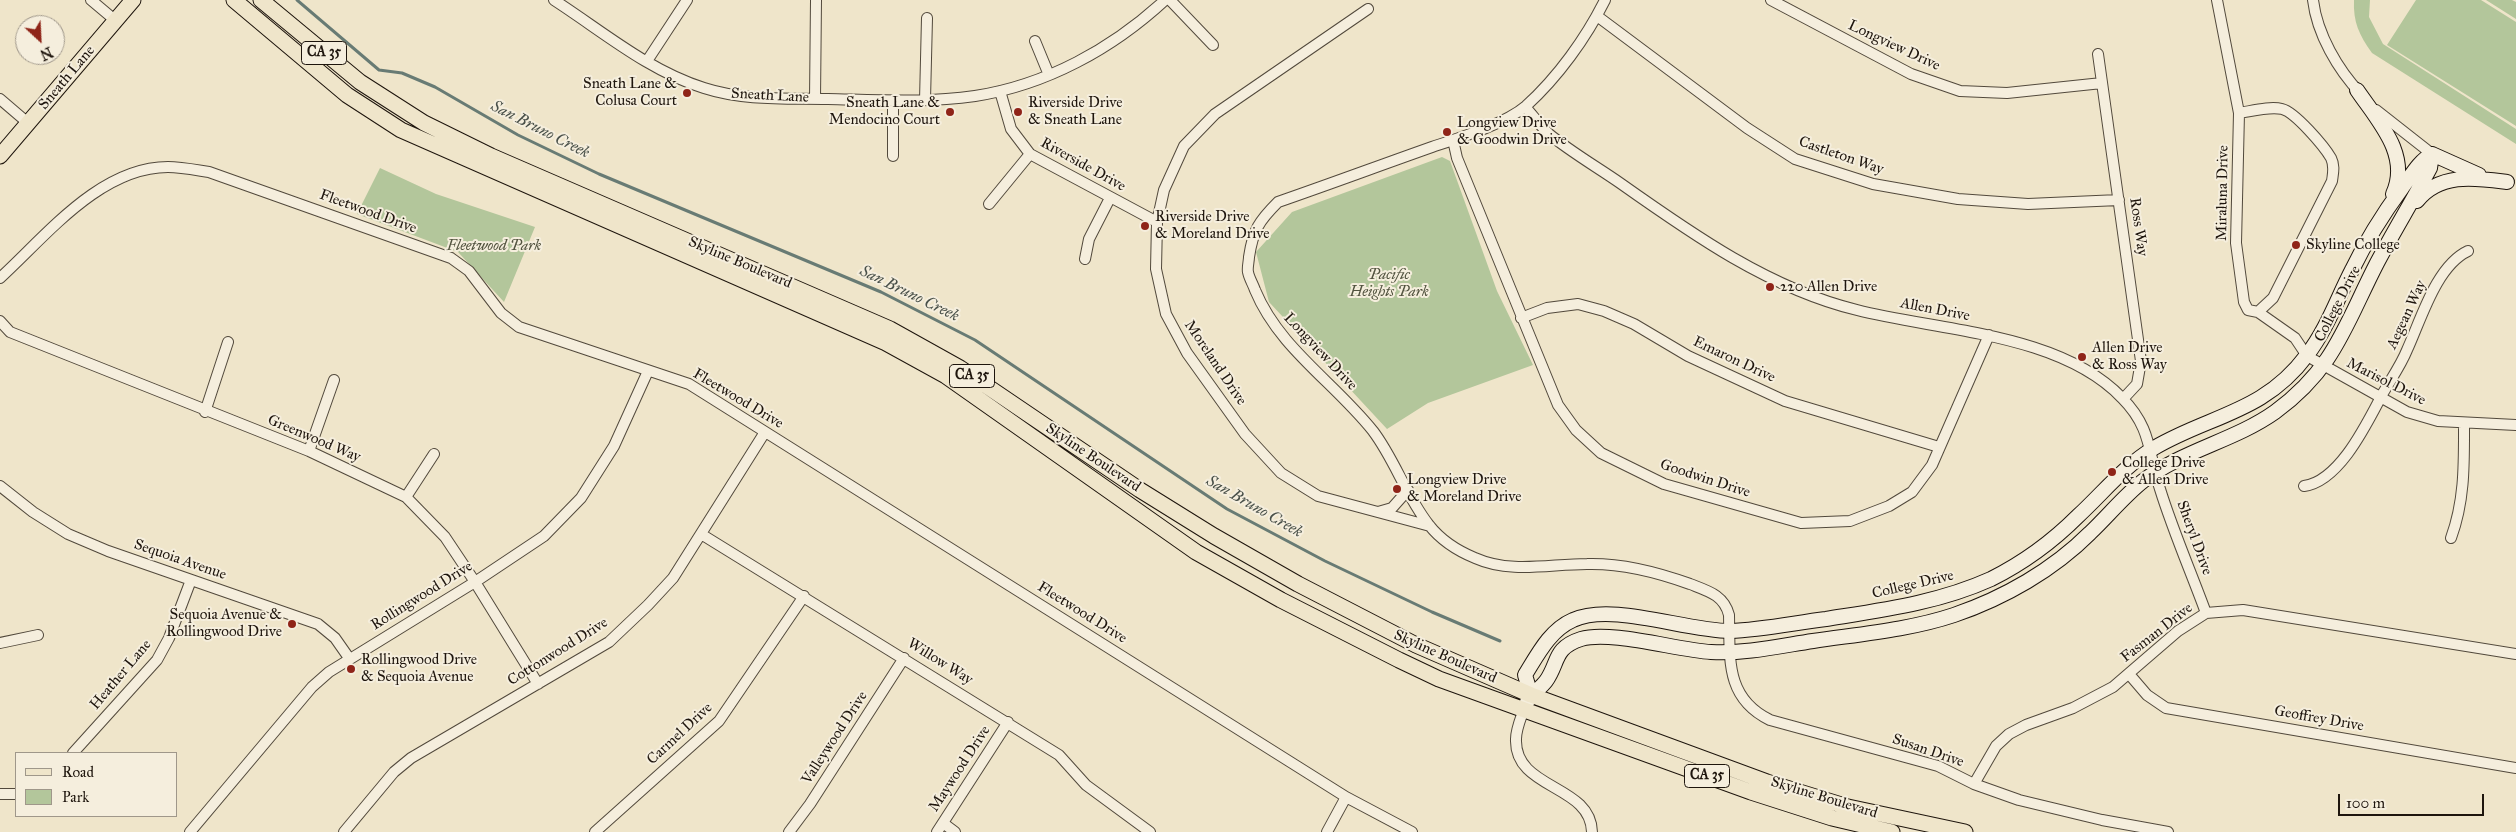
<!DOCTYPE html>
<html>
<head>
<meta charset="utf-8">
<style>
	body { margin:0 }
	#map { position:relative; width:2516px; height:832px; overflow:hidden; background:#efe5ca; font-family:"IM FELL Great Primer",serif }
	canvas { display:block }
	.legend { position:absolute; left:15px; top:752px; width:162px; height:65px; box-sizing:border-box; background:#f5eedd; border:1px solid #9f978a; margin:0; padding:6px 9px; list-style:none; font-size:15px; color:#1e150d }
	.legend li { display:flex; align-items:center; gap:10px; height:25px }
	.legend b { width:25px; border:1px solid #9f978a }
	.north { position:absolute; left:15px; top:15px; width:50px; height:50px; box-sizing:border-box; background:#f5eedd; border:1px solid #9f978a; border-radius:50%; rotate:155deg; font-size:14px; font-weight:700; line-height:20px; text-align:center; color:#1e150d }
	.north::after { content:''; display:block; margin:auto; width:18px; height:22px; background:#8f2418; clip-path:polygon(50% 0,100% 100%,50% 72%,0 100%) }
	.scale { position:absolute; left:2338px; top:794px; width:146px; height:22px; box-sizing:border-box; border:2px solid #1e150d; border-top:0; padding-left:6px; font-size:15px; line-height:18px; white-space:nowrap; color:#1e150d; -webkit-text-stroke:4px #f5eedd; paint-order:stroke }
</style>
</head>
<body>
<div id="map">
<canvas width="2516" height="832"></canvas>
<ul class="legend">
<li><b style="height:6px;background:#efe5ca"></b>Road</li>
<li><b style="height:14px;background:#b3c69b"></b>Park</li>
</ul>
<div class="north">N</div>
<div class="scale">100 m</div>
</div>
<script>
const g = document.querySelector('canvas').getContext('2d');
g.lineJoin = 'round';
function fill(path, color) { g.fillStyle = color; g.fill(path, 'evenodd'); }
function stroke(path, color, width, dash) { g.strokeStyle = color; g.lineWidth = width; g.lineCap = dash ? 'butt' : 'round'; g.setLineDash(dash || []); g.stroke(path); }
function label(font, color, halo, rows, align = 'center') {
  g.font = font + ' "IM FELL Great Primer",serif'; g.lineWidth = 4; g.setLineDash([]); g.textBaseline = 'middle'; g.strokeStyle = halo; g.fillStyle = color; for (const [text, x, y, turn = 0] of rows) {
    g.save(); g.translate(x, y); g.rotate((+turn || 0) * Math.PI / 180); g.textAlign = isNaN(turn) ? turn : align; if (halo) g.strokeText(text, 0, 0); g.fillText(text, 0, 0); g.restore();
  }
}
const green = new Path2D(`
	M 2354,0 L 2370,0 L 2369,17 L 2383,44 L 2516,129 L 2516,144 L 2372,53 C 2359,35 2353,22 2354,0 Z
	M 2416,0 L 2481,0 L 2516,22 L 2516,126 L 2387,45 Z
	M 2486,0 L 2512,0 L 2516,2 L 2516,19 Z
	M 1442,157 L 1450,161 L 1497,291 L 1533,365 L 1428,403 L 1387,429 L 1269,302 L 1256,252 L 1292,212 Z
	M 380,168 L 436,194 L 535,227 L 504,302 L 458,252 L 357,214 Z`);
const stream = new Path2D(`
	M 297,0 L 379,70 L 402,73 L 435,87 L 518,135 L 599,174 L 881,292 L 975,340 L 1227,509 L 1325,561 L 1432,612 L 1500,641`);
const street = new Path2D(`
	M 91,0 L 116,21
	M 554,0 C 602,31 649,71 704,88 C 744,101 787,98 828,99 C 876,100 927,103 975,96 C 1046,85 1112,49 1165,0
	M 1170,0 L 1213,45
	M 1605,0 C 1586,38 1558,77 1526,106 C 1505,124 1459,138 1432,147 C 1381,165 1330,184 1278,202 C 1259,221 1253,230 1249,257 C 1249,261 1247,268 1248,272 C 1249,278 1253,284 1255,290 C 1279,348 1334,382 1373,431 C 1395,460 1406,496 1429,525 C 1440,539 1458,551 1475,558 C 1511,574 1549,564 1587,564 C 1623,563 1657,572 1690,584 C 1708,591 1724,595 1729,615 C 1730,659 1725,698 1770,720 L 1938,766 L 1974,784 L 2019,800 L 2102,820 L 2168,832
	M 1771,0 L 1911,74 L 1960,91 L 2007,93 L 2102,83
	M 2217,0 L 2239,113 L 2236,243 L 2244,302 L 2248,310 L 2258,312 L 2295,338 L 2307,356 L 2407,412 L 2438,421 L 2516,425
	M 2313,0 C 2317,34 2338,70 2361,94
	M 1368,9 L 1215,114 L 1184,146 L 1164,190 L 1157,222 L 1156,269 L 1166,314 L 1187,353 L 1245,434 L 1281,473 L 1318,496 L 1430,526
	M 1597,16 L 1747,128 L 1795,159 L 1873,184 L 1958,199 L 2028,204 L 2119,200
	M 1035,41 L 1049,75
	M 2098,54 L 2141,361 L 2137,384 L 2123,399
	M 647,61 L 687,0
	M 1000,91 L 1011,129 L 1030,154 L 1157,222
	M 0,99 L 28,123
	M 815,99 L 816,0
	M 925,100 L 927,18
	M 1525,107 C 1533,115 1540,126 1549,134 C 1571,152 1597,167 1620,183 C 1692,234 1770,289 1857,310 C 1939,331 2060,333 2122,398 C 2152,428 2148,453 2160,489 C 2173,531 2191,572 2206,613
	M 2376,110 L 2432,154
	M 2239,113 C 2252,111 2270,106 2282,109 C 2295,112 2324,146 2331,158 C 2335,166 2333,173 2332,181 L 2273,298 L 2258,312
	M 1453,140 L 1457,158 L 1558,405 L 1576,430 L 1601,453 L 1664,484 L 1801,523 L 1850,521 L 1889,506 L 1912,492 L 1932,465 L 1989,335
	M 893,156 L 893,100
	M 989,204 L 1030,154
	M 1085,259 L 1089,239 L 1110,198
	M 0,278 C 46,236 100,167 168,167 C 181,167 196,170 209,172 L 451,258 L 469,271 L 501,313 L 519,327 L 689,384 L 1346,797 L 1412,832
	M 1521,318 L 1547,308 L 1578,304 L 1604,311 L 1634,324 L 1688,356 L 1785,401 L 1939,447
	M 0,321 L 10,332 L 309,451 L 406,497 L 445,537 L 475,582 L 538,684
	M 205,412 L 228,342
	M 309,451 L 334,380
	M 0,486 L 33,512 L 68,534 L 108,551 L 318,624 L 335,638 L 349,658
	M 2304,486 C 2340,481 2367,423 2383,393 C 2391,379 2401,365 2407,350 C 2421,320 2436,266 2468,251
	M 406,497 L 434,454
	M 1378,512 L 1392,508 L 1408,490
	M 701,534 L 1059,755 L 1086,785 L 1150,832
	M 2451,538 C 2465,500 2464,463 2464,423
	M 0,643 L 38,635
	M 2129,674 L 2147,695 L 2166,708 L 2516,768
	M 1524,709 C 1521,718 1516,729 1516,739 C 1514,790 1591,784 1592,832
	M 73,753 L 157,660 L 169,638 L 191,580
	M 1974,784 L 1996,746 L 2009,734 L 2026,725 L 2073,708 L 2113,687 L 2178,631 L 2206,613 L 2243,610 L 2516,654
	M 0,794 L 16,794
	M 943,823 L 955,832
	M 190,832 L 312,687 L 329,672 L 475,582 L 544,536 L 581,498 L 614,446 L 648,371
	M 344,832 L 394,772 L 411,758 L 609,642 L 648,605 L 673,578 L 765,432
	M 595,832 L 719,721 L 804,596
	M 789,832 L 810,804 L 904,658
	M 937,832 L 1008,722
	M 1327,832 L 1346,797`);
const secondary = new Path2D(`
	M 2357,90 C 2378,121 2411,155 2393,194
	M 2432,154 L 2479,175
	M 2417,201 C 2440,172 2476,178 2507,182
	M 1531,695 L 1525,675 C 1538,654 1550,630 1573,620 C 1612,602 1685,631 1730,631 C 1762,630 1794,623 1826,619 C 1882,610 1938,603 1991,579 C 2023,563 2053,541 2078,516 C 2103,493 2124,466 2154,448 C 2210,415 2264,413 2307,355 C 2327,329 2337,299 2352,270 C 2366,241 2383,214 2402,188 C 2411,176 2419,161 2432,154
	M 1527,702 C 1532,693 1540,689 1546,681 C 1559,663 1553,648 1581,639 C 1610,630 1677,650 1711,652 C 1745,654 1780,646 1813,641 C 1860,634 1909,630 1954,615 C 2004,598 2053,570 2090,533 C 2108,516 2124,496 2143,481 C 2183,450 2234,441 2275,412 C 2335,368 2345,325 2377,263 C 2394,231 2413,200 2430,168 L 2432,154`);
const primary = new Path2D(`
	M 234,0 L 347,95 L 401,130 L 886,343 L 946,376 L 1196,552 L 1281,600 L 1399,660 L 1439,679 L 1751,792 L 1832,818 L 1892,832
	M 261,0 L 360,82 L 424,123 L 491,156 L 890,329 L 960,368 L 1140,490 L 1214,536 L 1298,584 L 1416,645 L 1531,695 L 1767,782 L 1848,807 L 1965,832
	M 0,156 L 133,0`);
const markers = [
	[687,93,5,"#8f2418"],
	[950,112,5,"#8f2418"],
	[1018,112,5,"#8f2418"],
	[1447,132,5,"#8f2418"],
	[1145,226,5,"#8f2418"],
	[2296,245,5,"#8f2418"],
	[1770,287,5,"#8f2418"],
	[2082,357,5,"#8f2418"],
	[2112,472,5,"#8f2418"],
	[1397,489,5,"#8f2418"],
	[292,624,5,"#8f2418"],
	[351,669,5,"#8f2418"]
];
const shields = [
	[324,53,45],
	[972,376,45],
	[1707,776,45]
];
const shieldNames = [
	["CA 35",324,53],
	["CA 35",972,376],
	["CA 35",1707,776]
];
const streetNames = [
	["Longview Drive",1894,46,25],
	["Sneath Lane",67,78,-50],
	["Sneath Lane",770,96,3],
	["Castleton Way",1841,156,19],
	["Riverside Drive",1083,165,29],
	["Miraluna Drive",2223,193,-89],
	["Fleetwood Drive",368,212,20],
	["Ross Way",2138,227,82],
	["Skyline Boulevard",740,263,23],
	["College Drive",2338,304,-63],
	["Allen Drive",1935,310,11],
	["Aegean Way",2407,315,-65],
	["Longview Drive",1320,352,47],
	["Emaron Drive",1734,360,25],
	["Moreland Drive",1215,363,56],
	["Marisol Drive",2386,382,27],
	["Fleetwood Drive",738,399,31],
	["Greenwood Way",314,439,23],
	["Skyline Boulevard",1093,458,34],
	["Goodwin Drive",1705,479,18],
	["Sheryl Drive",2194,538,70],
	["Sequoia Avenue",180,560,19],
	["College Drive",1913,585,-13],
	["Rollingwood Drive",422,596,-32],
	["Fleetwood Drive",1082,613,32],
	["Fasman Drive",2157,633,-38],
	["Cottonwood Drive",558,652,-32],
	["Skyline Boulevard",1445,657,24],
	["Willow Way",940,662,32],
	["Heather Lane",121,675,-50],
	["Geoffrey Drive",2319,719,10],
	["Carmel Drive",680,734,-43],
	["Valleywood Drive",835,738,-57],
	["Susan Drive",1928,751,19],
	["Maywood Drive",960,769,-57],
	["Skyline Boulevard",1824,798,17]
];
const poiNames = [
	["Sneath Lane &",677,84,"right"],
	["Colusa Court",677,101,"right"],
	["Sneath Lane &",940,103,"right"],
	["Mendocino Court",940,120,"right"],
	["Riverside Drive",1028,103],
	["& Sneath Lane",1028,120],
	["Longview Drive",1457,123],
	["& Goodwin Drive",1457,140],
	["Riverside Drive",1155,217],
	["& Moreland Drive",1155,234],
	["Skyline College",2306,245],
	["220 Allen Drive",1780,287],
	["Allen Drive",2092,348],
	["& Ross Way",2092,365],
	["College Drive",2122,463],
	["& Allen Drive",2122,480],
	["Longview Drive",1407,480],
	["& Moreland Drive",1407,497],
	["Sequoia Avenue &",282,615,"right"],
	["Rollingwood Drive",282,632,"right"],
	["Rollingwood Drive",361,660],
	["& Sequoia Avenue",361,677]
];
const parkNames = [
	["Fleetwood Park",494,246],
	["Pacific",1389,275],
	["Heights Park",1389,292]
];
const waterNames = [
	["San Bruno Creek",540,130,27],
	["San Bruno Creek",909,294,26],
	["San Bruno Creek",1254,507,30]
];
fill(green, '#b3c69b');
stroke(stream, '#687b74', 3);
stroke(street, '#52493c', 12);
stroke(secondary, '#1e150d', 16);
stroke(primary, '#1e150d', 17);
stroke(street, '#f5eedd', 10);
stroke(secondary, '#f5eedd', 14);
stroke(primary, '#efe5ca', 15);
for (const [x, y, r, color] of markers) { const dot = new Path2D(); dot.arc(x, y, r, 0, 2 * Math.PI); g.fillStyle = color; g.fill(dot); stroke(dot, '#f5eedd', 2); }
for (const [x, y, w] of shields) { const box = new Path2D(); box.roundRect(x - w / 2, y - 11.5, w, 23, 4); g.fillStyle = '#f5eedd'; g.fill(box); stroke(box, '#1e150d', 1); }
label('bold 14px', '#1e150d', null, shieldNames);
label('15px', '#1e150d', '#f5eedd', streetNames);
label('15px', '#1e150d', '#f5eedd', poiNames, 'left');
label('italic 15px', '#52533f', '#f5eedd', parkNames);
label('italic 16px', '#495049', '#f5eedd', waterNames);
</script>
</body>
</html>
